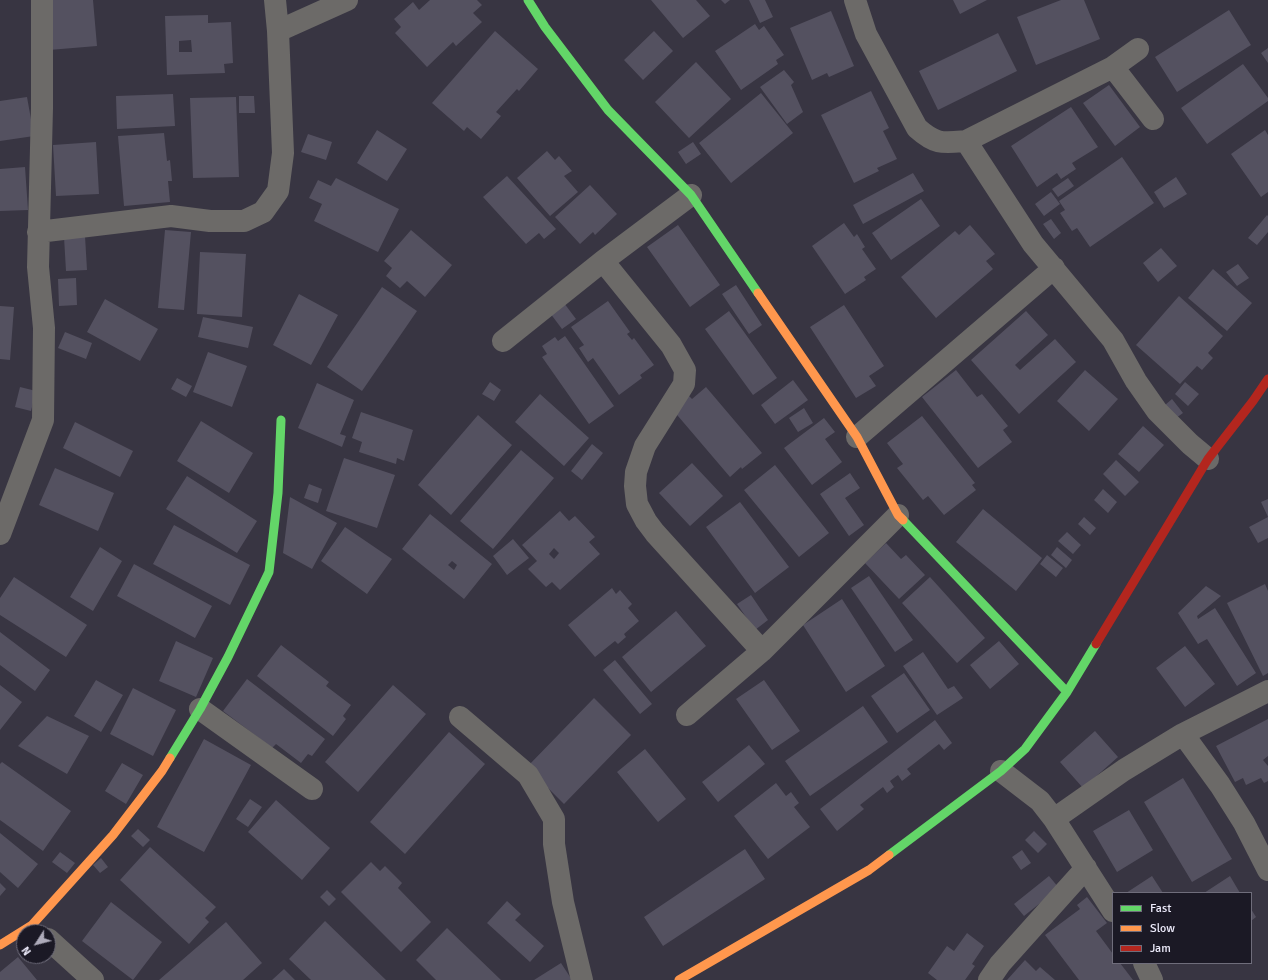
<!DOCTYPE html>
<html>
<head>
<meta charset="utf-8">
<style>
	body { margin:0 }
	#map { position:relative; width:1268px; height:980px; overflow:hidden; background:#383542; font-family:Signika,sans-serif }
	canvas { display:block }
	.legend { position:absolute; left:1112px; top:892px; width:140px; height:72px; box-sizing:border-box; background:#1b1925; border:1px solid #6f6d7b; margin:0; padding:5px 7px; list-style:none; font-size:12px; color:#edebfb }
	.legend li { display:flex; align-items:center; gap:8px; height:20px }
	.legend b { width:20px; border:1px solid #6f6d7b }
	.north { position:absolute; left:16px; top:924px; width:40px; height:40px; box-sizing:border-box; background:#1b1925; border:1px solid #6f6d7b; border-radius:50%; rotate:234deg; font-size:11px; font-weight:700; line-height:16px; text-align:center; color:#edebfb }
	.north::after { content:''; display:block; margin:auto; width:14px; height:18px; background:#aeabba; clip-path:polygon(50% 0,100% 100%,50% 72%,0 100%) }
</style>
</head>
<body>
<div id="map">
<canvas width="1268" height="980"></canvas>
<ul class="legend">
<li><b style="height:5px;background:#63d668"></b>Fast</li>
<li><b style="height:5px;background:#ff974d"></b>Slow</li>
<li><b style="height:5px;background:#b3261e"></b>Jam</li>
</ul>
<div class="north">N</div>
</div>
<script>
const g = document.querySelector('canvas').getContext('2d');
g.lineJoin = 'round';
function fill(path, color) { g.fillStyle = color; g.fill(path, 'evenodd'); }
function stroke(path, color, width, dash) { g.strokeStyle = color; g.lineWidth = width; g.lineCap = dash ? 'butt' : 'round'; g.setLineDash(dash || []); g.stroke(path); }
const building = new Path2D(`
	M 44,0 L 93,0 L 97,46 L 49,50 Z
	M 430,0 L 477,0 L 482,5 L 473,13 L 482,22 L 456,46 L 453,42 L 427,67 L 395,33 L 401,27 L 394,19 L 413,2 L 419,10 Z
	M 651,0 L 696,0 L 710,16 L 683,38 Z
	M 721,0 L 730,0 L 725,4 Z
	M 749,0 L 765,0 L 773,17 L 760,23 Z
	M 953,0 L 987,0 L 960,14 Z
	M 1061,0 L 1084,0 L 1100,39 L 1036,65 L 1017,17 Z
	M 1229,10 L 1251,45 L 1177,92 L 1155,57 Z
	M 831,11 L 854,66 L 829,77 L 827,73 L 812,80 L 790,28 Z
	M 208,15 L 208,23 L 231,22 L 233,63 L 224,64 L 225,73 L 167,75 L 165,16 ZM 191,40 L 192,52 L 179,52 L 179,41 Z
	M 755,24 L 759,30 L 764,26 L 784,55 L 776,60 L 778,64 L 741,90 L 715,51 Z
	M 495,31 L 538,69 L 519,91 L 517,89 L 496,112 L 501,116 L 481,139 L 467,127 L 464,131 L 432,103 Z
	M 654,31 L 673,51 L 643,80 L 624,60 Z
	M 998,33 L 1017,71 L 938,110 L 919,71 Z
	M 1268,48 L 1268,63 L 1261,53 Z
	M 696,62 L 731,99 L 689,138 L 655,102 Z
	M 1243,64 L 1268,98 L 1268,101 L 1207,144 L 1181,108 Z
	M 784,70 L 794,82 L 791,85 L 803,112 L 787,124 L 760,87 Z
	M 1109,85 L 1140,127 L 1115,146 L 1083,103 Z
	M 871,91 L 889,128 L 883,131 L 897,159 L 877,168 L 879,171 L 854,183 L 821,115 Z
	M 761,93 L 793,133 L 731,183 L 699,143 Z
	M 173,94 L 175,126 L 117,129 L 116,96 Z
	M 239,96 L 254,96 L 255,113 L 239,113 Z
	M 27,97 L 34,136 L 0,141 L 0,101 Z
	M 236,97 L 239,177 L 193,178 L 190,98 Z
	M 1071,107 L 1098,147 L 1072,163 L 1076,169 L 1061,179 L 1057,173 L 1037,187 L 1011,146 Z
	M 377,130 L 407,149 L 387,181 L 357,163 Z
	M 1265,130 L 1268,135 L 1268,192 L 1261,197 L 1231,154 Z
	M 164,133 L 167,161 L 170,160 L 172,181 L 168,181 L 170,202 L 124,206 L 118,136 Z
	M 308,134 L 332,142 L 326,160 L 301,152 Z
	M 96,142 L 99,194 L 56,196 L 53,145 Z
	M 693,142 L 701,154 L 686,164 L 678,152 Z
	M 547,151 L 555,160 L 559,156 L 572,171 L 564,176 L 578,192 L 550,216 L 517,178 Z
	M 1122,157 L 1154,203 L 1090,247 L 1077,228 L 1072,231 L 1060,213 L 1065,210 L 1059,201 Z
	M 25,167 L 28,210 L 0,211 L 0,169 Z
	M 913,173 L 924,191 L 863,224 L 853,205 Z
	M 507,176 L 556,229 L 544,239 L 539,233 L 526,244 L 483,197 Z
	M 1176,177 L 1187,194 L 1164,208 L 1154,192 Z
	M 336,178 L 399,209 L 378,252 L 314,221 L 322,204 L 309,198 L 318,180 L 331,186 Z
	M 1068,178 L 1074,186 L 1058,197 L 1052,189 Z
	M 590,185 L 617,214 L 595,235 L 593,232 L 580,244 L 555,217 Z
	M 1051,192 L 1060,204 L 1044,216 L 1035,204 Z
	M 921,199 L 940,226 L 891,260 L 872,233 Z
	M 1267,215 L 1268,216 L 1268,232 L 1257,245 L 1248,238 Z
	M 1051,219 L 1061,233 L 1054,239 L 1043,224 Z
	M 844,223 L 854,237 L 857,234 L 865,247 L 862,249 L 876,269 L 864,277 L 866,280 L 845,294 L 812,246 Z
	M 678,225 L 720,285 L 690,307 L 647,247 Z
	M 970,225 L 995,254 L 986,261 L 993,269 L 936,318 L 901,277 L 955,231 L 959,235 Z
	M 165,230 L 191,232 L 184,310 L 158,308 Z
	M 411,230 L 452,265 L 425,297 L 407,281 L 400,288 L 386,276 L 392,268 L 384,261 Z
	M 85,236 L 87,270 L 66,271 L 64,237 Z
	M 1161,248 L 1177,266 L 1158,282 L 1143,263 Z
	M 200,252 L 246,254 L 242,317 L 197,314 Z
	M 1238,264 L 1249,278 L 1237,286 L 1226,272 Z
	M 1213,269 L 1252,303 L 1227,331 L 1188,298 Z
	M 76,278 L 77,305 L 59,306 L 58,279 Z
	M 736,285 L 762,325 L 749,334 L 722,294 Z
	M 382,287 L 417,311 L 362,391 L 327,367 Z
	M 299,294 L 338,315 L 311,365 L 273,345 Z
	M 1179,296 L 1223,336 L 1208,353 L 1213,358 L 1202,370 L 1197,366 L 1180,384 L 1136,345 Z
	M 105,299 L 158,329 L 140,361 L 87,332 Z
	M 608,301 L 630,332 L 627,334 L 632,340 L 634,338 L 654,365 L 640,375 L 642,378 L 619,395 L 593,358 L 588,362 L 579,348 L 584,345 L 571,327 Z
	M 564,303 L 576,319 L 562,329 L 550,313 Z
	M 844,305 L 884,366 L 869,376 L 876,386 L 856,398 L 810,327 Z
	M 0,306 L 14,307 L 10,360 L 0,359 Z
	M 729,311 L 777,378 L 753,395 L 705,329 Z
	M 1026,311 L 1048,335 L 1015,365 L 1020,370 L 1055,339 L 1076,362 L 1019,414 L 971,360 Z
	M 203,317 L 253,327 L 248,348 L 198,337 Z
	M 65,332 L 92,343 L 86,359 L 58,348 Z
	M 565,336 L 614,406 L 589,424 L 542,357 L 547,354 L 542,346 L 555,337 L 558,341 Z
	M 208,352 L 247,366 L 232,407 L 193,392 Z
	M 956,370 L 977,397 L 982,394 L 1008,426 L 1003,430 L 1012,442 L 978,468 L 922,397 Z
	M 1085,370 L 1118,399 L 1089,431 L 1057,401 Z
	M 177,378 L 192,386 L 186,397 L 171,389 Z
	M 793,380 L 808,400 L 775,424 L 761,405 Z
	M 490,382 L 501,390 L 494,401 L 482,394 Z
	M 1185,382 L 1199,394 L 1188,406 L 1175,394 Z
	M 317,383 L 354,400 L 340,434 L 346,436 L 342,447 L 298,428 Z
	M 20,387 L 36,391 L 31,411 L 15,407 Z
	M 706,387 L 762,453 L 742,469 L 741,467 L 730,477 L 672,409 L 688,395 L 692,399 Z
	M 540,394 L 589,438 L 564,466 L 515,422 Z
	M 1172,399 L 1183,413 L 1176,418 L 1165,405 Z
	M 804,408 L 813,423 L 798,432 L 789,418 Z
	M 361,412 L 413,430 L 404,461 L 397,458 L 396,464 L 359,452 L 362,442 L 352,438 Z
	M 478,415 L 512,445 L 451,515 L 418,485 Z
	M 922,416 L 975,483 L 972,485 L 976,490 L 944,515 L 928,496 L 923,500 L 897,468 L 903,464 L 887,443 Z
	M 824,418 L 835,432 L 825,439 L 842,462 L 812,485 L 784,448 Z
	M 201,421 L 253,453 L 229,493 L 177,461 Z
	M 75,422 L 133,451 L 120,477 L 63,448 Z
	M 1143,426 L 1164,445 L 1139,472 L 1118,454 Z
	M 592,444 L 603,453 L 582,480 L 571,471 Z
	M 521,450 L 554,478 L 493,549 L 460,521 Z
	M 344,458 L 395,475 L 377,528 L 326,511 Z
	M 1116,460 L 1139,482 L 1125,496 L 1103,474 Z
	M 692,463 L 723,496 L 690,526 L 659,493 Z
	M 775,465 L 829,533 L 799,557 L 744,490 Z
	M 55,468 L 114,493 L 98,531 L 39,505 Z
	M 850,473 L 860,488 L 845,498 L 864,525 L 849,536 L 820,494 Z
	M 187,476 L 257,521 L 237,553 L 166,509 Z
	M 309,484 L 322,489 L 318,503 L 304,498 Z
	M 1103,489 L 1117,502 L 1108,513 L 1094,500 Z
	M 290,497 L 337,523 L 312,569 L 283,553 Z
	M 1268,499 L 1268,517 L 1261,502 Z
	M 740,502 L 789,567 L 755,593 L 706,527 Z
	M 983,509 L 1042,558 L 1016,591 L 956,542 Z
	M 560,511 L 569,521 L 575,516 L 595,537 L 589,542 L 600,554 L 560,590 L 552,582 L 546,587 L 528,569 L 537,561 L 522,545 ZM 554,548 L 559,553 L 554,559 L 549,554 Z
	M 430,514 L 492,564 L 464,599 L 402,549 ZM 452,561 L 457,565 L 454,570 L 448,565 Z
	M 1084,517 L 1096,528 L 1090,535 L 1078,524 Z
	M 1268,517 L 1268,538 L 1258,543 L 1249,527 Z
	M 174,525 L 250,565 L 230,605 L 153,564 Z
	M 345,527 L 392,559 L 367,594 L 321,561 Z
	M 1067,532 L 1081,545 L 1073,554 L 1058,541 Z
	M 513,539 L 529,558 L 507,575 L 493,556 Z
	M 886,543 L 901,559 L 906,555 L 925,575 L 899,599 L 865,563 Z
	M 100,547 L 122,561 L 93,611 L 70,597 Z
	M 1057,547 L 1072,560 L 1066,568 L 1051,555 Z
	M 1047,555 L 1063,568 L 1056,577 L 1040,564 Z
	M 134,564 L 212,606 L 195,638 L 117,596 Z
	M 869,576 L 913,640 L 895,652 L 851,588 Z
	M 14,577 L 87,625 L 66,657 L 0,615 L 0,598 Z
	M 930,577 L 985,638 L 957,663 L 902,603 Z
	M 1265,584 L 1268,591 L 1268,673 L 1263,676 L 1227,603 Z
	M 1206,586 L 1221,596 L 1197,616 L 1198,619 L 1215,608 L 1256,673 L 1237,686 L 1207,639 L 1198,644 L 1178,613 Z
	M 612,588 L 616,594 L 620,590 L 632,604 L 628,608 L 639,621 L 624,634 L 626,637 L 618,644 L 615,641 L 595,657 L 568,625 Z
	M 751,595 L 768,620 L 755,630 L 737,604 Z
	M 842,599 L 885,666 L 846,692 L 803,625 Z
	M 676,611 L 706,646 L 651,692 L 622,657 Z
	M 0,632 L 50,670 L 35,691 L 0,665 Z
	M 176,641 L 213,658 L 196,697 L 159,681 Z
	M 999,641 L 1019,664 L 990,689 L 970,665 Z
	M 281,645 L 329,682 L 326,686 L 351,705 L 343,716 L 346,719 L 333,736 L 257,676 Z
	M 1185,646 L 1215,684 L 1185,707 L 1156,668 Z
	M 923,652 L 948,689 L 954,686 L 963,698 L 937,715 L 903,666 Z
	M 615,660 L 652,704 L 640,714 L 603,670 Z
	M 904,673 L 930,710 L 897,733 L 871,696 Z
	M 247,679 L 325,739 L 312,756 L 308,754 L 301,763 L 276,744 L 272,748 L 223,711 Z
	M 96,680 L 123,695 L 101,732 L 74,716 Z
	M 764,680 L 800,731 L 772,750 L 736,699 Z
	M 0,685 L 22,702 L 0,730 Z
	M 393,685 L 426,714 L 358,792 L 325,762 Z
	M 133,688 L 176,710 L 153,756 L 110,734 Z
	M 594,698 L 631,735 L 564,804 L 527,767 Z
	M 863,706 L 888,742 L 810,796 L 785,761 Z
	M 47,716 L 89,736 L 67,774 L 18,746 Z
	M 1268,719 L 1268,756 L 1263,760 L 1268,766 L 1268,781 L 1264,783 L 1261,778 L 1246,785 L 1243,778 L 1235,782 L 1216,746 Z
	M 935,720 L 952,743 L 944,750 L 939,744 L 907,769 L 911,774 L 902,781 L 898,775 L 890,781 L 894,787 L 887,793 L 883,787 L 860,805 L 864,809 L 837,831 L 820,809 Z
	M 1095,731 L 1118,757 L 1083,788 L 1060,762 Z
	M 449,732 L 485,764 L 405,854 L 370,822 Z
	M 204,739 L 251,765 L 204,852 L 157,827 Z
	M 749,745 L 765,764 L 718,802 L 702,782 Z
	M 645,749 L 686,799 L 658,822 L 617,772 Z
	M 2,762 L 71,811 L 43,851 L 0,820 L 0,764 Z
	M 122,763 L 143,775 L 126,804 L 105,791 Z
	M 1183,778 L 1232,859 L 1192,882 L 1144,802 Z
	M 776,783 L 786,796 L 791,792 L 799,803 L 794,807 L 810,827 L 768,859 L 734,816 Z
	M 250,799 L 262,807 L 248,827 L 236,819 Z
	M 276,800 L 330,848 L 302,880 L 248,832 Z
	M 1129,810 L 1153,850 L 1117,872 L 1093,831 Z
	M 138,829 L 150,840 L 143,847 L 131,836 Z
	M 1034,831 L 1047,844 L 1038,853 L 1025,840 Z
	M 0,833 L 38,864 L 18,888 L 0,872 Z
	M 150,847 L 216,907 L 205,918 L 209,922 L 189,944 L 120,880 Z
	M 745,849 L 765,879 L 663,946 L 644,917 Z
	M 1022,850 L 1031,863 L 1021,870 L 1012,857 Z
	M 60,852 L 75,863 L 67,873 L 52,862 Z
	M 101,858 L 108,867 L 100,873 L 93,865 Z
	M 371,862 L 380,871 L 385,866 L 402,883 L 398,888 L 431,922 L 401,952 L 341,892 Z
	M 1049,876 L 1059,888 L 1024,916 L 1014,904 Z
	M 1152,876 L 1163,893 L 1126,893 Z
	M 1230,876 L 1240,893 L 1204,893 Z
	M 0,883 L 6,889 L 0,896 Z
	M 327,890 L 336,899 L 329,906 L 320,897 Z
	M 1087,897 L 1107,923 L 1096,931 L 1113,954 L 1113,963 L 1120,963 L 1133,980 L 1079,980 L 1045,935 L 1080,909 L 1077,905 Z
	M 507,901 L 521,914 L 515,920 L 544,946 L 530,962 L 487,923 Z
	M 111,902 L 162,942 L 133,980 L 82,941 Z
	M 1251,909 L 1256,917 L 1251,921 Z
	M 325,921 L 386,980 L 311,980 L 289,959 Z
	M 226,922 L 262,963 L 243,980 L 159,980 Z
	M 447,928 L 501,980 L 436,980 L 416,960 Z
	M 967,933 L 984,946 L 972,964 L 975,966 L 965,980 L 937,980 L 928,973 L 947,946 L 954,951 Z
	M 18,957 L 37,980 L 0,980 L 0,972 Z
	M 1025,960 L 1036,971 L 1040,967 L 1055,980 L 1007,980 Z
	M 561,963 L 572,980 L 534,980 Z
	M 284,969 L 295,980 L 272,980 Z`);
const street = new Path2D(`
	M 855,0 L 866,34 L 917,128 C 936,145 943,143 966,141 L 1113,67 L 1138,49
	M 278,31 L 347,0
	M 1113,67 L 1153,119
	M 966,141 L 1033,244 L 1113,340 L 1136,381 L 1157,411 L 1190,444 L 1208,459
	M 38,232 L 171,216 L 210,221 L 244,221 L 263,212 L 278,191 L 283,153 L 278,31 L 275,0
	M 603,261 L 671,345 L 685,370 L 684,384 L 645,446 L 636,472 L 635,486 L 637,504 L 646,521 L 655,533 L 762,651
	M 503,341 L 603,261 L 691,195
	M 857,437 L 1054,268
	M 0,534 L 43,420 L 44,328 L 38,267 L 42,108 L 42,0
	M 200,709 L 312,789
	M 687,715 L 762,651 L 898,515
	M 460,717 L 528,775 L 554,819 L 554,844 L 563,902 L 582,980
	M 1183,734 L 1220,785 L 1244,823 L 1268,870
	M 1001,771 L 1040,801 L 1054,819 L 1113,911
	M 1054,819 L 1124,770 L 1183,734 L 1268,691
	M 48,939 L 93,980
	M 1144,963 L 1152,980
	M 989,980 L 1000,964 L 1086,868`);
const fast = new Path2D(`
	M 528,0 L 545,27 L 608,110 L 691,195 L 758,293
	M 903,520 L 1067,692
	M 170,758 L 200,709 L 228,657 L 269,572 L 278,493 L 281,420
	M 889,855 L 1001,771 L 1025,749 L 1067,692 L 1096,644`);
const slow = new Path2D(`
	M 758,293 L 857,437 L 898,515 L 903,520
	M 0,945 L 32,925 L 113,835 L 162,771 L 170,758
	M 679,980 L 869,870 L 889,855`);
const jam = new Path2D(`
	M 1096,644 L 1208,459 L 1253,401 L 1268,379`);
fill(building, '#545160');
stroke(street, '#6c6a68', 22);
stroke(fast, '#63d668', 9);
stroke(slow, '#ff974d', 9);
stroke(jam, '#b3261e', 9);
</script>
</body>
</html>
